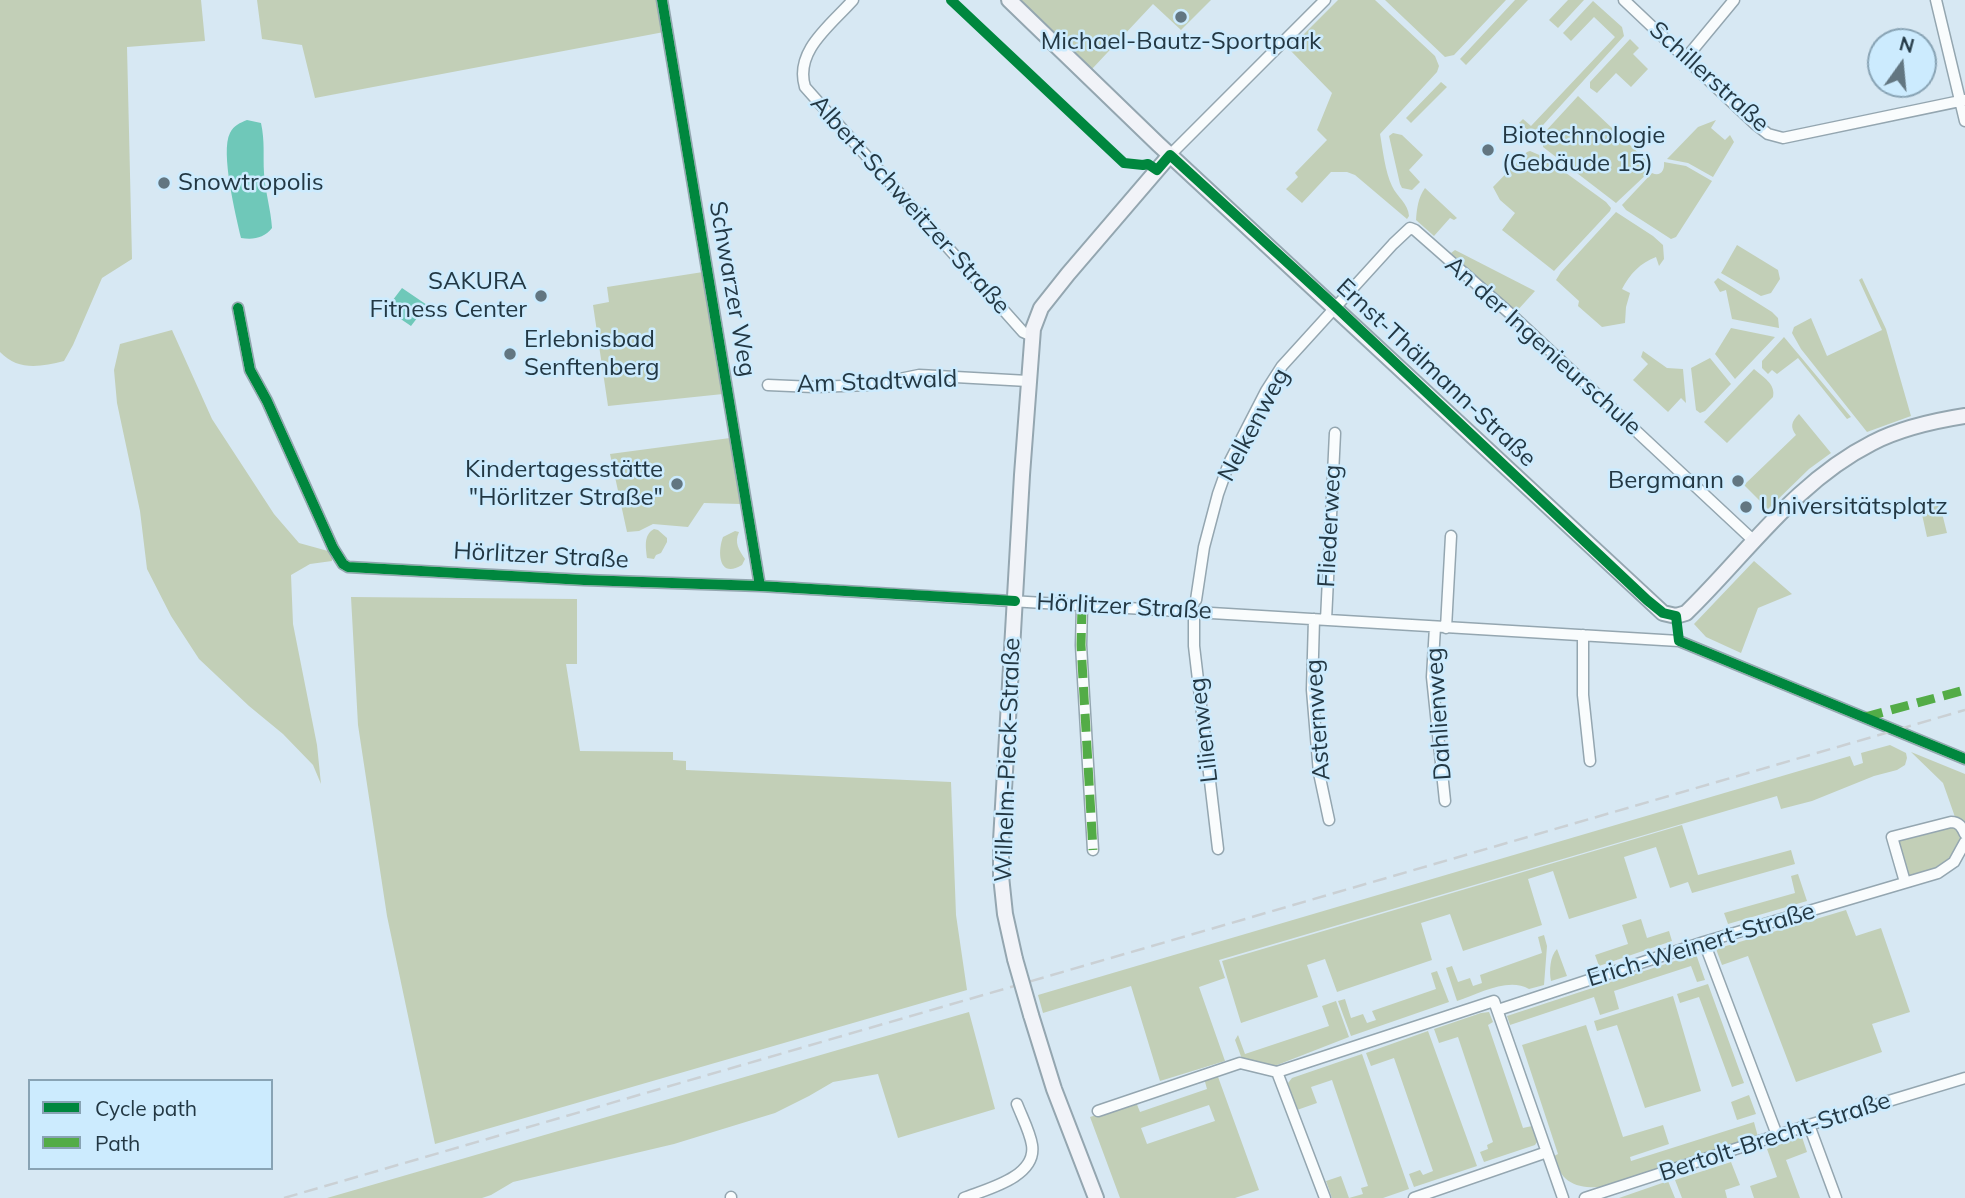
<!DOCTYPE html>
<html>
<head>
<meta charset="utf-8">
<style>
	body { margin:0 }
	#map { position:relative; width:1965px; height:1198px; overflow:hidden; background:#d7e8f3; font-family:Mulish,sans-serif }
	canvas { display:block }
	.legend { position:absolute; left:28px; top:1079px; width:245px; height:91px; box-sizing:border-box; background:#ccebfe; border:2px solid #88a3b4; margin:0; padding:9px 12px; list-style:none; font-size:21px; color:#233844 }
	.legend li { display:flex; align-items:center; gap:14px; height:35px }
	.legend b { width:35px; border:2px solid #88a3b4 }
	.north { position:absolute; left:1867px; top:28px; width:70px; height:70px; box-sizing:border-box; background:#ccebfe; border:2px solid #88a3b4; border-radius:50%; rotate:15deg; font-size:19px; font-weight:700; line-height:28px; text-align:center; color:#233844 }
	.north::after { content:''; display:block; margin:auto; width:24px; height:32px; background:#627681; clip-path:polygon(50% 0,100% 100%,50% 72%,0 100%) }
</style>
</head>
<body>
<div id="map">
<canvas width="1965" height="1198"></canvas>
<ul class="legend">
<li><b style="height:9px;background:#00873e"></b>Cycle path</li>
<li><b style="height:9px;background:#53ac47"></b>Path</li>
</ul>
<div class="north">N</div>
</div>
<script>
const g = document.querySelector('canvas').getContext('2d');
g.lineJoin = 'round';
function fill(path, color) { g.fillStyle = color; g.fill(path, 'evenodd'); }
function stroke(path, color, width, dash) { g.strokeStyle = color; g.lineWidth = width; g.lineCap = dash ? 'butt' : 'round'; g.setLineDash(dash || []); g.stroke(path); }
function label(font, color, halo, rows, align = 'center') {
  g.font = font + ' Mulish,sans-serif'; g.lineWidth = 5; g.setLineDash([]); g.textBaseline = 'middle'; g.strokeStyle = halo; g.fillStyle = color; for (const [text, x, y, turn = 0] of rows) {
    g.save(); g.translate(x, y); g.rotate((+turn || 0) * Math.PI / 180); g.textAlign = isNaN(turn) ? turn : align; if (halo) g.strokeText(text, 0, 0); g.fillText(text, 0, 0); g.restore();
  }
}
const green = new Path2D(`
	M 0,0 L 201,0 L 205,41 L 127,47 L 132,259 L 102,278 L 73,345 L 64,361 C 40,367 18,371 0,352 Z
	M 257,0 L 657,0 L 664,32 L 315,98 L 302,45 L 262,39 Z
	M 1019,0 L 1211,0 L 1181,30 L 1153,4 L 1092,69 Z
	M 1338,0 L 1375,0 L 1435,56 L 1439,66 L 1437,72 L 1380,134 C 1383,151 1385,171 1392,186 C 1397,197 1408,203 1409,216 L 1407,219 L 1355,175 L 1347,172 L 1331,172 L 1302,203 L 1286,189 L 1298,177 L 1295,173 L 1327,140 L 1317,130 L 1332,93 L 1289,49 Z
	M 1385,0 L 1506,0 L 1454,55 L 1445,57 Z
	M 1515,0 L 1528,0 L 1466,65 L 1460,59 Z
	M 1568,0 L 1584,0 L 1558,28 L 1549,20 Z
	M 1593,1 L 1622,27 L 1624,36 L 1543,125 L 1535,131 L 1528,130 L 1519,123 L 1523,119 L 1531,126 L 1615,37 L 1594,17 L 1571,41 L 1563,33 Z
	M 1630,39 L 1639,48 L 1633,54 L 1648,69 L 1631,87 L 1616,73 L 1597,93 L 1590,88 L 1590,82 Z
	M 1441,82 L 1447,87 L 1411,123 L 1406,118 Z
	M 1578,96 L 1649,163 L 1650,171 L 1616,203 L 1543,147 L 1543,134 Z
	M 1716,120 L 1711,128 L 1725,140 L 1730,135 L 1734,142 L 1713,177 L 1688,163 L 1667,159 L 1698,127 Z
	M 1393,133 L 1402,135 L 1423,155 L 1409,170 L 1420,182 L 1412,190 L 1402,188 L 1400,184 L 1389,136 Z
	M 1530,151 L 1544,157 L 1606,202 L 1611,208 L 1610,211 L 1554,271 L 1502,230 L 1515,213 L 1500,200 L 1493,187 L 1527,152 Z
	M 1664,162 L 1686,166 L 1712,181 L 1676,237 L 1671,239 L 1626,210 L 1622,205 L 1652,173 C 1660,177 1665,171 1664,162 Z
	M 1425,188 L 1457,218 L 1454,220 L 1450,218 L 1434,236 L 1416,220 C 1417,208 1418,198 1425,188 Z
	M 1616,212 L 1653,236 L 1663,245 L 1664,259 L 1659,266 L 1656,257 C 1640,263 1630,274 1622,289 L 1630,293 L 1626,307 L 1625,323 L 1602,327 L 1578,306 L 1579,301 L 1556,280 L 1561,272 Z
	M 1737,245 L 1778,270 L 1780,279 L 1771,293 L 1761,296 L 1721,273 Z
	M 1455,250 L 1535,291 L 1516,312 L 1451,253 Z
	M 703,272 L 723,394 L 608,406 L 593,305 L 609,302 L 607,287 Z
	M 1718,278 L 1772,312 L 1778,318 L 1779,328 L 1732,319 L 1726,290 L 1720,292 L 1714,282 Z
	M 1862,278 L 1886,329 L 1911,416 L 1867,432 L 1801,349 L 1792,333 L 1794,327 L 1811,318 L 1827,356 L 1882,330 L 1859,280 Z
	M 1731,328 L 1775,337 L 1735,379 L 1715,354 Z
	M 172,330 L 212,419 L 274,514 L 299,543 L 328,551 L 332,556 L 332,561 L 310,564 L 291,575 L 293,624 L 317,745 L 321,784 L 313,765 L 283,734 L 249,706 L 199,659 L 171,616 L 147,569 L 140,511 L 117,403 L 114,370 L 120,344 Z
	M 1784,337 L 1851,417 L 1847,419 L 1798,358 L 1777,374 L 1772,370 L 1768,374 L 1762,368 L 1762,361 Z
	M 1643,351 L 1667,368 L 1683,369 L 1686,403 L 1681,398 L 1668,412 L 1633,380 L 1648,364 L 1641,357 Z
	M 1710,358 L 1731,384 L 1705,411 L 1700,413 L 1696,410 L 1691,368 Z
	M 1754,369 C 1763,377 1776,384 1773,397 L 1727,443 L 1704,422 Z
	M 1799,414 L 1831,453 L 1809,469 L 1768,509 L 1744,485 L 1796,435 C 1790,427 1791,422 1799,414 Z
	M 730,438 L 741,504 L 704,503 L 688,527 L 653,524 L 639,531 L 627,532 L 610,454 Z
	M 1940,505 L 1947,533 L 1927,537 L 1921,510 Z
	M 654,529 L 658,530 L 667,538 L 667,542 L 661,553 L 656,555 L 654,559 L 647,558 C 646,548 643,535 654,529 Z
	M 735,531 L 739,532 C 734,543 739,550 745,559 L 742,565 C 719,579 717,553 723,537 Z
	M 1754,561 L 1792,594 L 1758,608 L 1741,653 L 1706,637 L 1694,624 Z
	M 351,597 L 577,599 L 577,664 L 566,664 L 580,751 L 673,752 L 673,760 L 686,761 L 686,770 L 951,782 L 956,915 L 967,990 L 435,1144 L 387,916 L 358,725 Z
	M 1890,745 L 1906,753 L 1907,758 L 1905,765 L 1897,770 L 1874,776 L 1812,801 L 1781,809 L 1777,796 L 1219,960 L 1225,978 L 1199,987 L 1225,1061 L 1160,1081 L 1131,986 L 1043,1013 L 1038,995 L 1850,756 L 1854,766 L 1863,763 L 1861,753 Z
	M 1911,752 L 1965,774 L 1965,824 L 1960,819 L 1955,817 L 1943,783 Z
	M 1682,825 L 1698,875 L 1791,850 L 1795,864 L 1692,893 L 1688,882 L 1670,888 L 1656,847 L 1624,857 L 1637,898 L 1569,919 L 1553,871 L 1528,879 L 1542,925 L 1463,951 L 1450,914 L 1421,923 L 1432,960 L 1337,992 L 1325,959 L 1307,965 L 1318,997 L 1241,1023 L 1222,961 Z
	M 1955,825 C 1961,836 1962,839 1956,851 C 1947,869 1926,871 1907,877 L 1897,840 Z
	M 1798,874 L 1807,901 L 1728,924 L 1724,913 L 1795,893 L 1791,876 Z
	M 1846,910 L 1856,936 L 1881,928 L 1910,1012 L 1872,1024 L 1882,1052 L 1796,1082 L 1748,956 L 1722,965 L 1716,949 Z
	M 1641,919 L 1647,938 L 1669,931 L 1672,941 L 1599,966 L 1595,955 L 1628,944 L 1622,925 Z
	M 1544,935 L 1547,946 L 1544,985 L 1529,989 C 1508,977 1479,994 1457,1001 L 1446,968 L 1452,966 L 1458,982 L 1470,978 L 1473,986 L 1482,983 L 1480,975 L 1542,953 L 1538,937 Z
	M 1557,949 L 1567,976 L 1551,981 C 1549,971 1550,956 1557,949 Z
	M 1696,954 L 1705,980 L 1697,982 L 1691,966 L 1614,991 L 1619,1009 L 1600,1015 L 1594,997 L 1510,1025 L 1507,1016 Z
	M 1437,971 L 1449,1002 L 1351,1036 L 1338,1001 L 1345,999 L 1351,1018 L 1363,1014 L 1367,1023 L 1376,1020 L 1372,1011 L 1436,989 L 1431,973 Z
	M 1708,984 L 1744,1083 L 1732,1087 L 1699,997 L 1680,1003 L 1677,994 Z
	M 1673,996 L 1701,1091 L 1645,1108 L 1617,1025 L 1597,1031 L 1594,1021 Z
	M 1336,1001 L 1349,1037 L 1272,1067 L 1242,1059 L 1235,1040 L 1238,1035 L 1245,1054 L 1329,1026 L 1322,1006 Z
	M 969,1012 L 995,1109 L 898,1138 L 878,1074 L 833,1082 L 809,1096 L 775,1113 L 674,1144 L 513,1182 L 491,1195 L 482,1198 L 327,1198 Z
	M 1489,1012 L 1493,1022 L 1488,1025 L 1523,1128 L 1532,1126 L 1537,1142 L 1535,1145 L 1484,1162 L 1480,1152 L 1488,1149 L 1487,1145 L 1493,1142 L 1458,1037 L 1439,1043 L 1434,1029 L 1481,1013 Z
	M 1586,1025 L 1623,1137 L 1663,1125 L 1669,1144 L 1630,1157 L 1631,1161 L 1754,1122 L 1758,1137 L 1603,1187 C 1577,1189 1560,1183 1554,1156 L 1558,1154 L 1522,1045 Z
	M 1428,1031 L 1477,1166 L 1414,1187 L 1409,1174 L 1420,1170 L 1423,1175 L 1433,1171 L 1394,1058 L 1371,1066 L 1366,1053 Z
	M 1362,1054 L 1409,1189 L 1383,1198 L 1349,1198 L 1363,1194 L 1361,1188 L 1368,1186 L 1332,1080 L 1311,1087 L 1317,1103 L 1297,1110 L 1289,1087 L 1288,1083 L 1292,1078 Z
	M 1217,1074 L 1259,1190 L 1235,1198 L 1120,1198 L 1090,1117 L 1136,1102 L 1140,1112 L 1207,1089 L 1204,1078 ZM 1209,1105 L 1215,1121 L 1147,1144 L 1141,1128 Z
	M 1749,1095 L 1756,1114 L 1737,1120 L 1731,1102 Z
	M 1802,1137 L 1807,1152 L 1786,1160 L 1800,1198 L 1754,1198 L 1750,1186 L 1777,1177 L 1767,1149 Z
	M 1731,1162 L 1740,1185 L 1725,1190 L 1727,1198 L 1682,1198 L 1675,1180 Z
	M 1341,1176 L 1349,1198 L 1332,1198 L 1326,1181 Z
	M 1668,1181 L 1675,1198 L 1619,1198 Z`);
const water = new Path2D(`
	M 247,120 L 261,123 C 265,142 263,154 264,173 C 265,191 271,210 272,228 C 264,238 254,240 241,238 C 236,216 220,152 230,133 C 234,125 240,123 247,120 Z
	M 402,288 L 427,305 L 411,326 L 386,309 Z`);
const street = new Path2D(`
	M 662,0 L 760,586
	M 853,0 C 831,25 794,51 805,87 L 1023,332 L 1032,336
	M 1624,0 L 1755,124 L 1768,134 L 1783,138 L 1965,100
	M 1936,0 L 1965,121
	M 1686,58 L 1734,0
	M 1170,155 L 1325,0
	M 238,308 L 250,370 L 267,401 L 333,548 L 343,564 L 348,567 L 584,580 L 760,586 L 1679,641 L 1965,759
	M 768,385 L 814,387 L 870,385 L 919,375 L 1028,381
	M 1196,600 L 1204,547 L 1218,494 L 1229,463 L 1266,391 L 1282,366 L 1393,244 L 1410,228 L 1415,230 L 1514,317 L 1754,541
	M 1082,606 L 1081,645 L 1093,850
	M 1194,611 L 1194,646 L 1218,849
	M 1314,619 L 1312,690 L 1319,773 L 1329,820
	M 1326,620 L 1335,433
	M 1435,627 L 1432,677 L 1445,801
	M 1446,628 L 1451,536
	M 1583,635 L 1583,695 L 1590,761
	M 1905,882 L 1892,837 L 1951,822 C 1959,822 1962,827 1965,834
	M 1704,942 L 1777,1135
	M 1498,1010 L 1704,942 L 1938,873 L 1954,862 L 1965,842
	M 1277,1072 L 1494,1001 L 1563,1198
	M 1277,1072 L 1325,1198
	M 1098,1111 L 1240,1063 L 1277,1072
	M 1809,1125 L 1836,1198
	M 731,1197 L 731,1198
	M 964,1198 C 987,1189 1037,1177 1032,1145 C 1030,1132 1022,1117 1017,1104
	M 1414,1198 L 1547,1152
	M 1585,1198 L 1809,1125 L 1965,1078`);
const secondary = new Path2D(`
	M 1009,0 L 1158,144 L 1663,613 L 1676,616 L 1686,613 C 1746,555 1795,482 1872,443 C 1901,428 1933,421 1965,416
	M 1015,959 L 1005,914 L 1001,876 L 1001,841 L 1022,475 L 1033,329 L 1041,308 L 1068,274 L 1170,155
	M 1031,1015 L 1054,1089 L 1096,1198`);
const rail = new Path2D(`
	M 284,1198 L 1965,710`);
const secondaryBridge = new Path2D(`
	M 1015,959 L 1031,1015`);
const quiet = new Path2D(`
	M 1082,606 L 1081,645 L 1093,850
	M 1865,717 L 1965,690`);
const cycleway = new Path2D(`
	M 662,0 L 760,586
	M 951,0 L 1124,163 L 1143,165 L 1148,164 L 1157,170 L 1170,155 L 1336,307 L 1647,600 L 1663,613 L 1676,616 L 1679,641 L 1965,759
	M 238,308 L 250,370 L 267,401 L 333,548 L 343,564 L 348,567 L 584,580 L 760,586 L 1015,601`);
const markers = [
	[1181,17,7,"#627681"],
	[1488,150,7,"#627681"],
	[164,183,7,"#627681"],
	[541,296,7,"#627681"],
	[510,354,7,"#627681"],
	[1738,481,7,"#627681"],
	[677,484,7,"#627681"],
	[1746,507,7,"#627681"]
];
const poiNames = [
	["Michael-Bautz-Sportpark",1181,42,"center"],
	["Biotechnologie",1502,136],
	["(Gebäude 15)",1502,164],
	["Snowtropolis",178,183],
	["SAKURA",527,282,"right"],
	["Fitness Center",527,310,"right"],
	["Erlebnisbad",524,340],
	["Senftenberg",524,368],
	["Kindertagesstätte",663,470,"right"],
	["\"Hörlitzer Straße\"",663,498,"right"],
	["Bergmann",1724,481,"right"],
	["Universitätsplatz",1760,507]
];
const streetNames = [
	["Schillerstraße",1709,77,42],
	["Albert-Schweitzer-Straße",910,205,48],
	["Schwarzer Weg",732,289,80],
	["An der Ingenieurschule",1543,346,42],
	["Ernst-Thälmann-Straße",1436,373,43],
	["Am Stadtwald",877,382,-2],
	["Nelkenweg",1254,425,-62],
	["Fliederweg",1330,526,-87],
	["Hörlitzer Straße",541,556,3],
	["Hörlitzer Straße",1124,607,3],
	["Dahlienweg",1439,714,-94],
	["Asternweg",1318,720,-94],
	["Lilienweg",1204,730,-97],
	["Wilhelm-Pieck-Straße",1008,760,-88],
	["Erich-Weinert-Straße",1701,945,-17],
	["Bertolt-Brecht-Straße",1775,1137,-18]
];
fill(green, '#c2cfb7');
fill(water, '#6fc8b9');
stroke(street, '#94a6b0', 13);
stroke(secondary, '#94a6b0', 18);
stroke(street, '#f9fcfd', 10);
stroke(secondary, '#f1f3f8', 14);
stroke(rail, '#cad0d4', 2.5, [14, 7]);
stroke(secondaryBridge, '#94a6b0', 18, []);
stroke(secondaryBridge, '#f1f3f8', 14);
stroke(quiet, '#53ac47', 9, [18, 9]);
stroke(cycleway, '#00873e', 10);
for (const [x, y, r, color] of markers) { const dot = new Path2D(); dot.arc(x, y, r, 0, 2 * Math.PI); g.fillStyle = color; g.fill(dot); stroke(dot, '#ccebfe', 2.5); }
label('24px', '#233844', '#ccebfe', poiNames, 'left');
label('24px', '#233844', '#ccebfe', streetNames);
</script>
</body>
</html>
